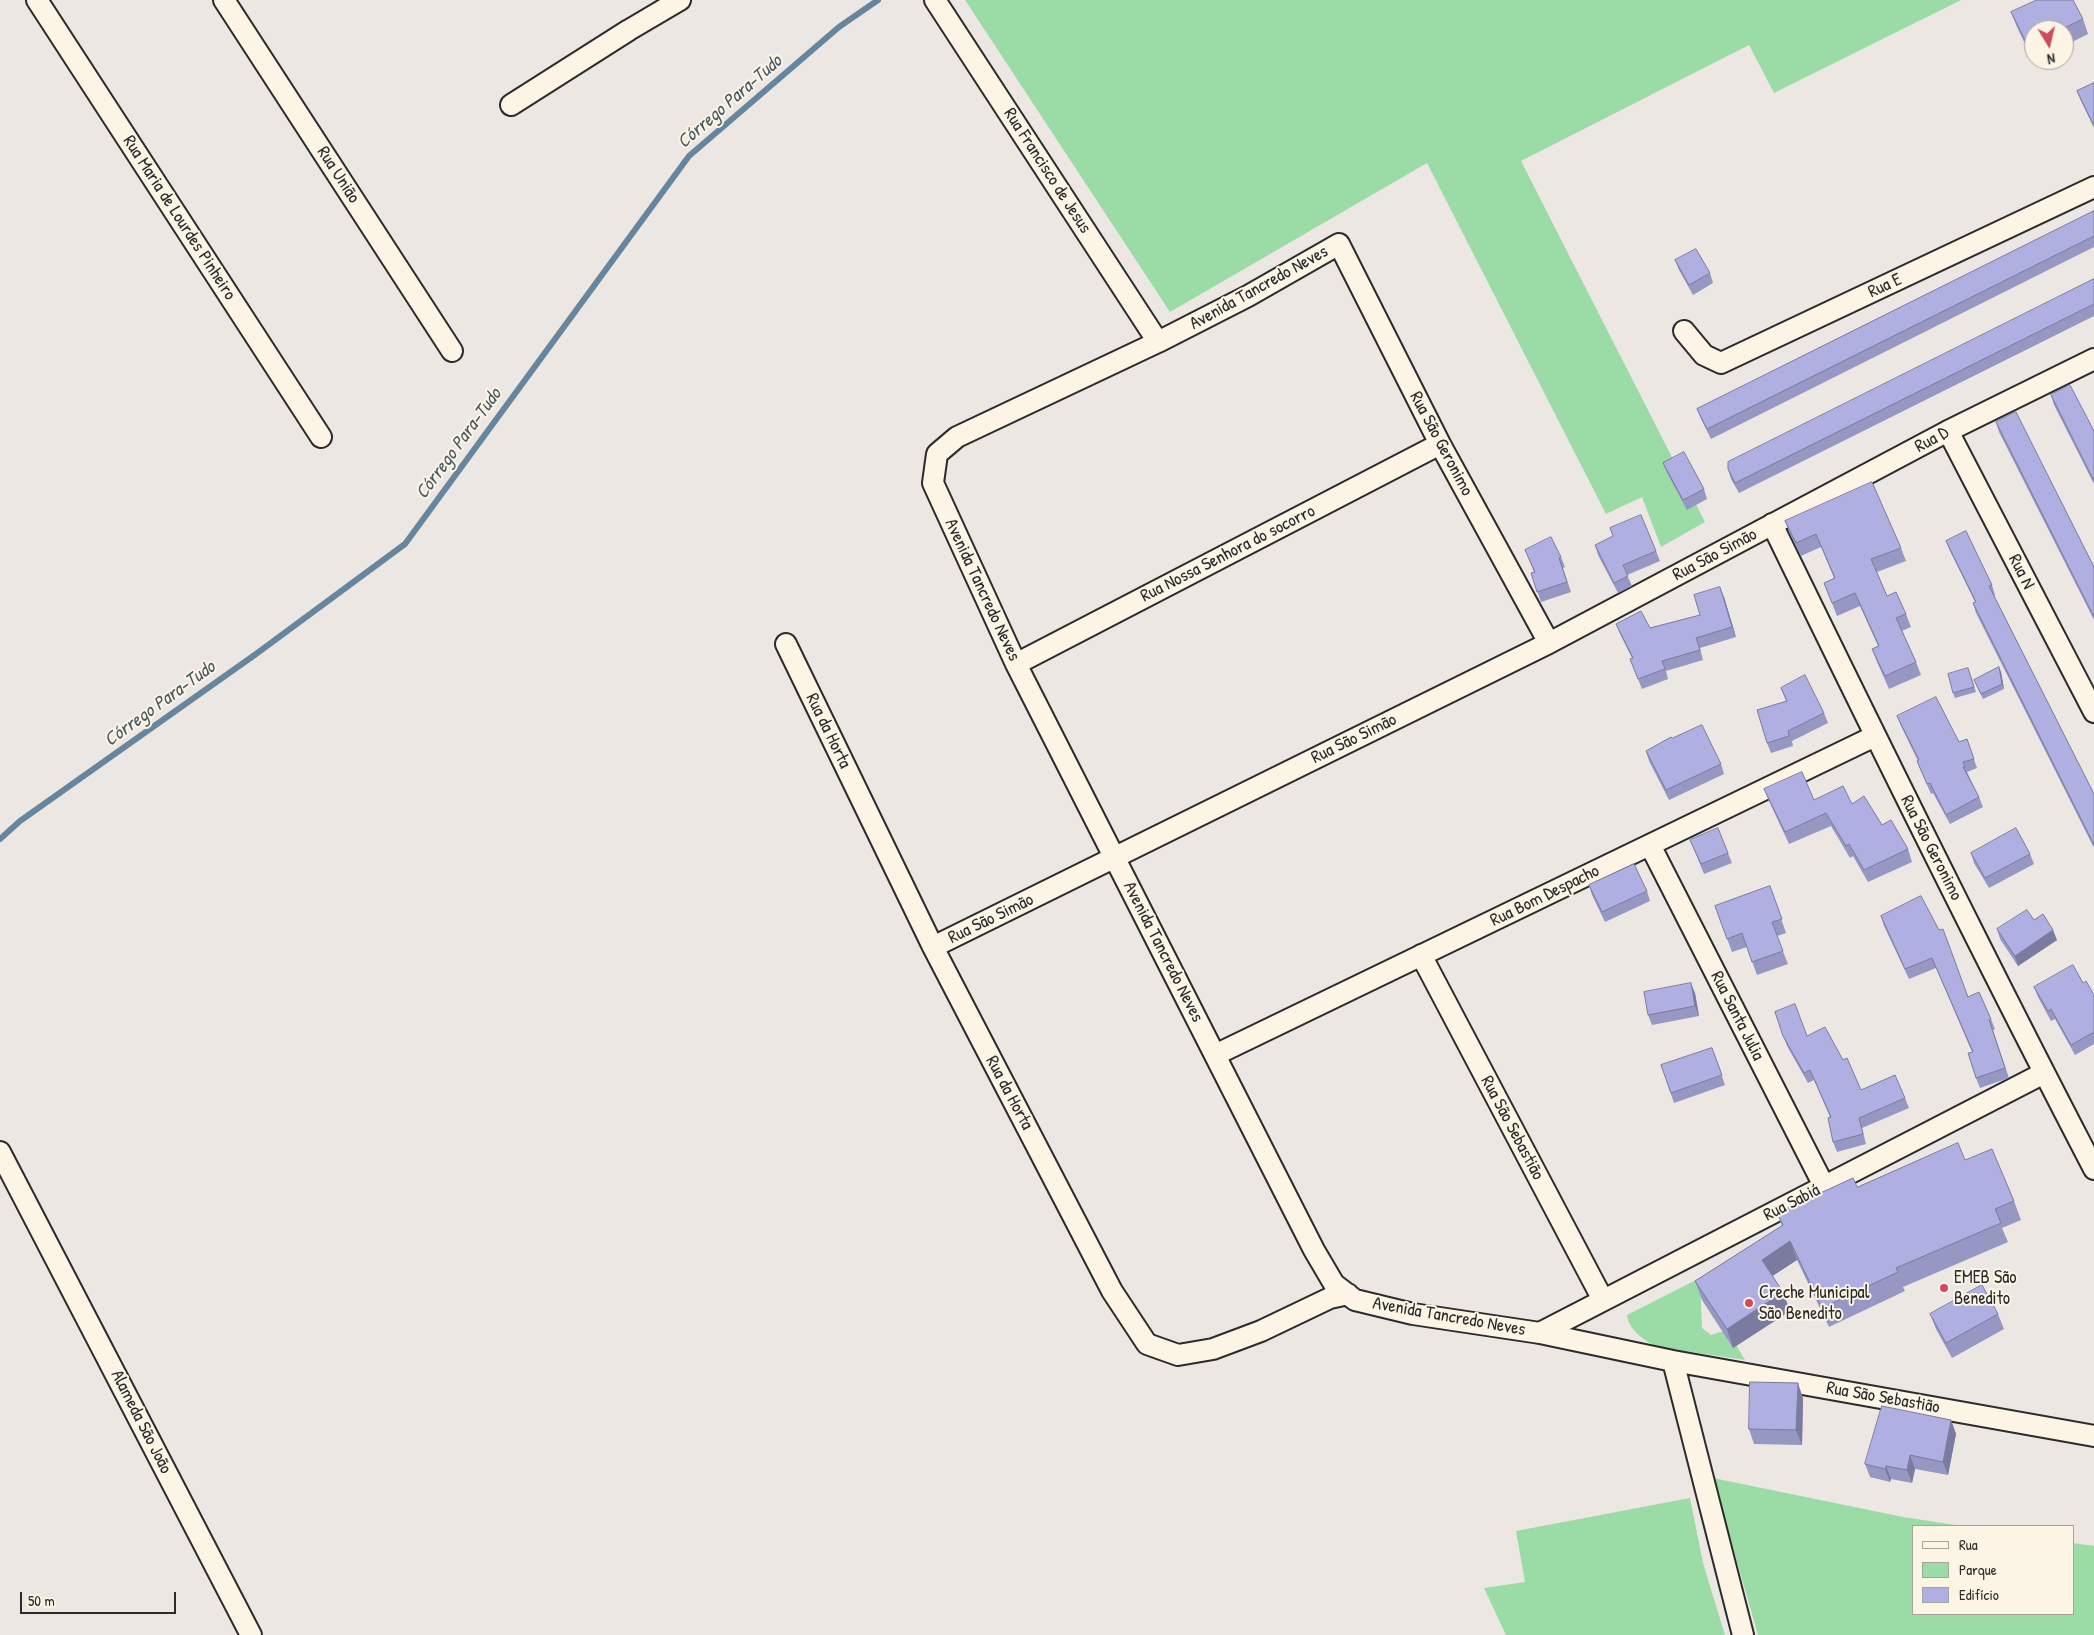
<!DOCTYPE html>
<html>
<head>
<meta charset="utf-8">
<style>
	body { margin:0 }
	#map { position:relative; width:2094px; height:1635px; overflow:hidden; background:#ede7e4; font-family:"Patrick Hand",sans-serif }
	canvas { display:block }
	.legend { position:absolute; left:1912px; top:1525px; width:162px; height:90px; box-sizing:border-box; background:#fcf5e5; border:1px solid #a8a49b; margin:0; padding:6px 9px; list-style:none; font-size:15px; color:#2b2b2b }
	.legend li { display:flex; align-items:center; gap:10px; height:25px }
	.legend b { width:25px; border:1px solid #a8a49b }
	.north { position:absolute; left:2024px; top:20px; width:50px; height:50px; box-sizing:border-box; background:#fcf5e5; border:1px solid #a8a49b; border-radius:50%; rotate:171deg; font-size:14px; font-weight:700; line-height:20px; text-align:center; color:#2b2b2b }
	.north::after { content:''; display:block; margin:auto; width:18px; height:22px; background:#d1495b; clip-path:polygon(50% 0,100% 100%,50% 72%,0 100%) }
	.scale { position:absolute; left:20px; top:1592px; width:156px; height:22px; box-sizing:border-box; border:2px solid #2b2b2b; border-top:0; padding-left:6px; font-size:15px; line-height:18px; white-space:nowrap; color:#2b2b2b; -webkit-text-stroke:4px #fcf5e5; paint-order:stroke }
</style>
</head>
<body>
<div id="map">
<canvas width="2094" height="1635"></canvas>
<ul class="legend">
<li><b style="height:6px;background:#fcf5e5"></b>Rua</li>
<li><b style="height:14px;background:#9bdba5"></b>Parque</li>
<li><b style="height:14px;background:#afb0e1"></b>Edifício</li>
</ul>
<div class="north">N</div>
<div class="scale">50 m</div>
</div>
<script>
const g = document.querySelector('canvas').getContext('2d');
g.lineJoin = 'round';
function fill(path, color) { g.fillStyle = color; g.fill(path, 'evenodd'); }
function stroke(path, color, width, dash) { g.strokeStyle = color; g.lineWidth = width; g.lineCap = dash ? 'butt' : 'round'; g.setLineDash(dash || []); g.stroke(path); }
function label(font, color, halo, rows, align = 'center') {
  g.font = font + ' "Patrick Hand",sans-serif'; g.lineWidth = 4; g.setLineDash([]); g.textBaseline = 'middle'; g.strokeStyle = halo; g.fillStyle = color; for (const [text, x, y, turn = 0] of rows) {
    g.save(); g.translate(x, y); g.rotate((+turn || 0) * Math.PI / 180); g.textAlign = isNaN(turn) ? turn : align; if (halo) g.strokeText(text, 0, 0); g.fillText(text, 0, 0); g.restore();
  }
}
const green = new Path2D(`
	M 965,0 L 1961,0 L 1774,93 L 1749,45 L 1521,161 L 1705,522 L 1661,547 L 1642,497 L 1606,514 L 1427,163 L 1170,312 Z
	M 1700,1278 L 1702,1328 L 1711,1335 L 1727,1330 L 1745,1360 L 1658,1347 C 1645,1341 1629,1331 1627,1315 Z
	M 1713,1478 L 1903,1517 L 1962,1526 L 1913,1526 L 1913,1614 L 2073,1614 L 2073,1543 L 2094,1546 L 2094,1635 L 1758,1635 Z
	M 1690,1498 L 1703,1563 L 1725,1635 L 1506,1635 L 1484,1588 L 1525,1582 L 1516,1531 Z`);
const stream = new Path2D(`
	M 0,839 L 20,821 L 256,654 L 405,544 L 689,156 L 839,27 L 878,0`);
const street = new Path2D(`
	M 37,0 L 321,437
	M 224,0 L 452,351
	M 935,0 L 1158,342
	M 511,105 L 629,30 L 680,0
	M 1684,331 L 1704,355 L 1721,363 L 2094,187
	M 1948,431 L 2094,712
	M 1772,524 C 1877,740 1983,956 2094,1169
	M 1549,643 L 1440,444 L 1339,244 L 1248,296 L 1158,342 L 957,437 L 937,454 L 933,483 L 1016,664 L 1314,1250 L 1334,1284 L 1355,1300 L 1413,1314 L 1540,1333 L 1673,1361 L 1743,1635
	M 786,644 L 933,947 L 1112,1291 L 1147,1344 L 1178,1355 L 1213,1349 L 1261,1331 L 1330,1298 L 1348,1294
	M 1016,664 L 1440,444
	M 1650,845 L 1824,1186
	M 933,947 L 1549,643 L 1948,431 L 2094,359
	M 1421,955 L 1603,1300
	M 1215,1055 L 1875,736
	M 0,1152 L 251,1635
	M 1540,1333 L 2044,1073
	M 1673,1361 L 2094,1436`);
const wall = new Path2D(`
	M 2011,12 L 2083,19 L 2088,34 L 2064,46 L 2064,30 L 2034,30 L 2034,60 L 2035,60 L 2033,61 L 2017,27 Z
	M 2094,83 L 2094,128 L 2081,101 L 2077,91 Z
	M 2094,211 L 2094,247 L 1711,439 L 1701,419 L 1697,409 Z
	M 1675,260 L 1710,273 L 1713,283 L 1693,295 L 1679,270 Z
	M 2094,279 L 2094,316 L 1739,493 L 1731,479 L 1728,469 Z
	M 2051,395 L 2094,431 L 2094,484 L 2054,405 Z
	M 1996,422 L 2094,567 L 2094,620 L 1999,432 Z
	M 1663,463 L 1704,489 L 1707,499 L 1687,510 L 1667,473 Z
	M 1785,521 L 1901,548 L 1906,561 L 1877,572 L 1887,596 L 1906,614 L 1911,627 L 1902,631 L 1916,662 L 1921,675 L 1889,689 L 1877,662 L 1872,649 L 1878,646 L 1860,606 L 1837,616 L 1824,583 L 1834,578 L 1821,547 L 1801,556 L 1790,534 Z
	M 1946,541 L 1992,585 L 1995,595 L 1994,596 L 2094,794 L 2094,848 L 1976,613 L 1973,603 L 1975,602 L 1950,551 Z
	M 1595,545 L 1656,551 L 1660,561 L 1627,575 L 1632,586 L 1618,593 L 1598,555 Z
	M 1525,550 L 1561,557 L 1565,567 L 1563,568 L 1571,592 L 1541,602 L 1531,573 L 1534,572 Z
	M 1724,597 L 1736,637 L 1700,648 L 1703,660 L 1666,671 L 1668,679 L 1642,689 L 1630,659 L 1632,658 L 1620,634 L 1616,624 L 1650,628 L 1700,615 Z
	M 1999,667 L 2001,672 L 2004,689 L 1983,699 L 1974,680 Z
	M 1970,673 L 1976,692 L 1955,698 L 1953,693 Z
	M 1781,688 L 1824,713 L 1828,723 L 1792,741 L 1793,746 L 1771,753 L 1767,743 L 1786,701 Z
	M 1897,716 L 1959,742 L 1967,739 L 1977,768 L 1967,772 L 1979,797 L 1983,807 L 1950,824 L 1933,793 L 1931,794 L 1921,771 L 1917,761 L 1918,761 L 1901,726 Z
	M 1672,738 L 1721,764 L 1724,774 L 1669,800 L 1649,761 L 1646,751 Z
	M 1764,789 L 1814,800 L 1852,804 L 1882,825 L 1908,849 L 1912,862 L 1868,882 L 1853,856 L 1850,858 L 1831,826 L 1789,844 L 1769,801 Z
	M 1690,840 L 1728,853 L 1732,863 L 1704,874 Z
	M 1971,853 L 2030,854 L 2034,864 L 1989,888 L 1974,863 Z
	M 1589,885 L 1647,891 L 1650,901 L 1605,922 L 1592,895 Z
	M 1770,886 L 1786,933 L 1777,936 L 1788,964 L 1757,975 L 1747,947 L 1732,952 L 1715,906 Z
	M 1921,896 L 1968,997 L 1991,1019 L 1995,1029 L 1993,1030 L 2009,1078 L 1980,1088 L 1976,1078 L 1972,1052 L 1936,968 L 1909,979 L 1884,926 L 1881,916 Z
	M 2034,920 L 2057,940 L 2018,966 L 2000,939 L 1997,929 Z
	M 2083,983 L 2094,995 L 2094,1044 L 2075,1055 L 2055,1019 L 2051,1021 L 2038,997 L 2034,987 Z
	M 1695,993 L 1699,1016 L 1652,1025 L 1648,1015 Z
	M 1775,1012 L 1807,1036 L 1843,1060 L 1861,1090 L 1905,1098 L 1909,1108 L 1862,1128 L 1866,1144 L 1837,1152 L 1833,1142 L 1830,1117 L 1814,1080 L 1808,1083 L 1787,1046 Z
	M 1712,1048 L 1725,1085 L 1674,1103 L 1661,1065 Z
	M 1965,1160 L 2014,1201 L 2021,1220 L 2002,1228 L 2008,1242 L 1903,1287 L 1905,1291 L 1829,1327 L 1797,1260 L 1772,1276 L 1783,1292 L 1790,1311 L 1733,1348 L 1702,1300 L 1695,1281 L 1782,1226 L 1777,1213 L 1857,1187 Z
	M 1930,1314 L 1998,1314 L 2004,1329 L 1952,1358 L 1936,1329 Z
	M 1803,1398 L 1802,1445 L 1754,1444 L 1749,1429 Z
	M 1951,1420 L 1956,1434 L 1948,1475 L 1915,1469 L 1912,1483 L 1891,1479 L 1890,1482 L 1870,1477 L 1865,1464 Z`);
const shadedWall = new Path2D(`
	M 1720,587 L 1724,597 L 1736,637 L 1732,627 Z
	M 1999,667 L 2001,672 L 2004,689 L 2002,684 Z
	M 2053,930 L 2057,940 L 2018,966 L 2015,956 Z
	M 1691,983 L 1695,993 L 1699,1016 L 1695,1006 Z
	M 1790,1241 L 1797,1260 L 1768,1279 L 1762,1260 Z
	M 1783,1292 L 1790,1311 L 1733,1348 L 1727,1329 Z
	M 1798,1383 L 1803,1398 L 1802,1445 L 1796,1430 Z
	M 1951,1420 L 1956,1434 L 1948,1475 L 1943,1462 Z
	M 1910,1455 L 1915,1469 L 1912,1483 L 1907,1470 Z
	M 1886,1466 L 1891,1479 L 1890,1482 L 1885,1469 Z`);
const building = new Path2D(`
	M 2037,0 L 2073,0 L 2083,19 L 2060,30 L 2034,30 L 2034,43 L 2028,46 L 2011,12 Z
	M 2094,83 L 2094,126 L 2077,91 Z
	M 2094,211 L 2094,236 L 1707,429 L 1697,409 Z
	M 1696,249 L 1710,273 L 1689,285 L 1675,260 Z
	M 2094,279 L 2094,304 L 1735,483 L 1728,469 L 1728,462 Z
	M 2070,385 L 2094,431 L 2094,481 L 2051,395 Z
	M 2016,412 L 2094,567 L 2094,617 L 1996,422 Z
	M 1684,452 L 1704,489 L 1683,500 L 1663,463 Z
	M 1872,482 L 1901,548 L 1871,559 L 1887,596 L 1896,592 L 1906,614 L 1896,618 L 1916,662 L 1885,676 L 1872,649 L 1879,646 L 1855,593 L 1832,603 L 1824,583 L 1835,578 L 1816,534 L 1796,543 L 1785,521 Z
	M 1641,515 L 1656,551 L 1623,565 L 1628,576 L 1614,583 L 1595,545 L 1613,536 L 1610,528 Z
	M 1966,531 L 1992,585 L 1989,586 L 2094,794 L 2094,845 L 1973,603 L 1976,602 L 1946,541 Z
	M 1551,537 L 1561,557 L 1559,558 L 1567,582 L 1537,592 L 1531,573 L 1535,572 L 1525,550 Z
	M 1720,587 L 1732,627 L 1696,638 L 1700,650 L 1662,661 L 1665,669 L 1638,679 L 1630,659 L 1633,658 L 1616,624 L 1641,611 L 1650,628 L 1700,615 L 1694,595 Z
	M 1999,667 L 2002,684 L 1981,694 L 1974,680 Z
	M 1968,668 L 1974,687 L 1953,693 L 1948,674 Z
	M 1805,675 L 1824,713 L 1788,731 L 1789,736 L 1767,743 L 1757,710 L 1787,701 L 1781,688 Z
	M 1936,697 L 1959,742 L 1967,739 L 1974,759 L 1963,762 L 1965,767 L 1963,767 L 1979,797 L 1946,815 L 1930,783 L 1927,784 L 1917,761 L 1919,760 L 1897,716 Z
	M 1702,725 L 1721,764 L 1666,790 L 1646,751 L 1671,737 L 1672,738 Z
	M 1802,772 L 1814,800 L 1843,786 L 1852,804 L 1864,796 L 1882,825 L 1891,820 L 1908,849 L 1864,870 L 1849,844 L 1846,846 L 1826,813 L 1785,832 L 1764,789 Z
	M 1718,828 L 1728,853 L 1701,864 L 1690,840 Z
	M 2016,828 L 2030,854 L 1985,878 L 1971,853 Z
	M 1634,864 L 1647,891 L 1602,912 L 1589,885 Z
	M 1770,886 L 1782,919 L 1772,922 L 1783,951 L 1752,962 L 1742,933 L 1727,939 L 1715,906 Z
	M 1921,896 L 1939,930 L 1943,929 L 1968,997 L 1979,992 L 1991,1019 L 1989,1020 L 2005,1068 L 1976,1078 L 1968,1053 L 1973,1052 L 1932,958 L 1905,969 L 1881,916 Z
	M 2027,910 L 2034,920 L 2043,914 L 2053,930 L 2015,956 L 1997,929 Z
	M 2073,965 L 2083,983 L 2086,981 L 2094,995 L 2094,1032 L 2071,1045 L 2051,1009 L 2048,1011 L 2034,987 Z
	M 1691,983 L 1695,1006 L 1648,1015 L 1644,992 Z
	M 1795,1004 L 1807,1036 L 1825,1027 L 1843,1060 L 1847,1058 L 1861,1090 L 1895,1075 L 1905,1098 L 1859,1118 L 1863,1134 L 1833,1142 L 1828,1118 L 1831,1117 L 1810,1070 L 1804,1073 L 1783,1036 L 1775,1012 Z
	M 1712,1048 L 1722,1075 L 1671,1093 L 1661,1065 Z
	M 1958,1143 L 1965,1160 L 1992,1149 L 2014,1201 L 1995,1209 L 2001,1223 L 1896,1268 L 1898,1272 L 1822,1308 L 1790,1241 L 1762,1260 L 1783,1292 L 1727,1329 L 1695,1281 L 1783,1225 L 1777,1213 L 1853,1178 L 1857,1187 Z
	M 1982,1285 L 1998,1314 L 1946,1343 L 1930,1314 Z
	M 1750,1382 L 1798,1383 L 1796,1430 L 1749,1429 Z
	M 1882,1406 L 1951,1420 L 1943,1462 L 1910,1455 L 1907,1470 L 1886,1466 L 1885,1469 L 1865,1464 Z`);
const markers = [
	[1944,1288,5,"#d1495b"],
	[1749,1303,5,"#d1495b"]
];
const streetNames = [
	["Rua Francisco de Jesus",1047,171,57],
	["Rua União",338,175,57],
	["Rua Maria de Lourdes Pinheiro",179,218,57],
	["Rua E",1885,286,-25],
	["Avenida Tancredo Neves",1259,288,-29],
	["Rua D",1932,440,-28],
	["Rua São Geronimo",1441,444,62],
	["Rua Nossa Senhora do socorro",1228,554,-27],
	["Rua São Simão",1715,555,-28],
	["Rua N",2021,572,63],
	["Avenida Tancredo Neves",982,590,65],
	["Rua da Horta",828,731,64],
	["Rua São Simão",1354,739,-26],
	["Rua São Geronimo",1931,848,63],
	["Rua Bom Despacho",1545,896,-26],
	["Rua São Simão",991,919,-26],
	["Avenida Tancredo Neves",1163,952,63],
	["Rua Santa Julia",1737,1016,63],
	["Rua da Horta",1009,1093,62],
	["Rua São Sebastião",1512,1128,62],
	["Rua Sabiá",1792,1203,-27],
	["Avenida Tancredo Neves",1449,1317,10],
	["Rua São Sebastião",1883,1398,10],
	["Alameda São João",141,1422,63]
];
const poiNames = [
	["EMEB São",1954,1278],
	["Benedito",1954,1299],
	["Creche Municipal",1759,1293],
	["São Benedito",1759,1314]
];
const waterNames = [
	["Córrego Para-Tudo",730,102,-41],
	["Córrego Para-Tudo",459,444,-54],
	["Córrego Para-Tudo",160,704,-36]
];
fill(green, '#9bdba5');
stroke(stream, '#65869e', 6);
stroke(street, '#2b2b2b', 24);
stroke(street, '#fcf5e5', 20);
fill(wall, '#9697c2');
fill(shadedWall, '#7a7b9e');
fill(building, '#afb0e1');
stroke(building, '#7a7b9e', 1);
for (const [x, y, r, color] of markers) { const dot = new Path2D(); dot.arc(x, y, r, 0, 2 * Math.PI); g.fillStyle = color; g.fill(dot); stroke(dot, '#fcf5e5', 2); }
label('18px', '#2b2b2b', '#fcf5e5', streetNames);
label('18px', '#2b2b2b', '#fcf5e5', poiNames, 'left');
label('italic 19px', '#485964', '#fcf5e5', waterNames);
</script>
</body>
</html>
